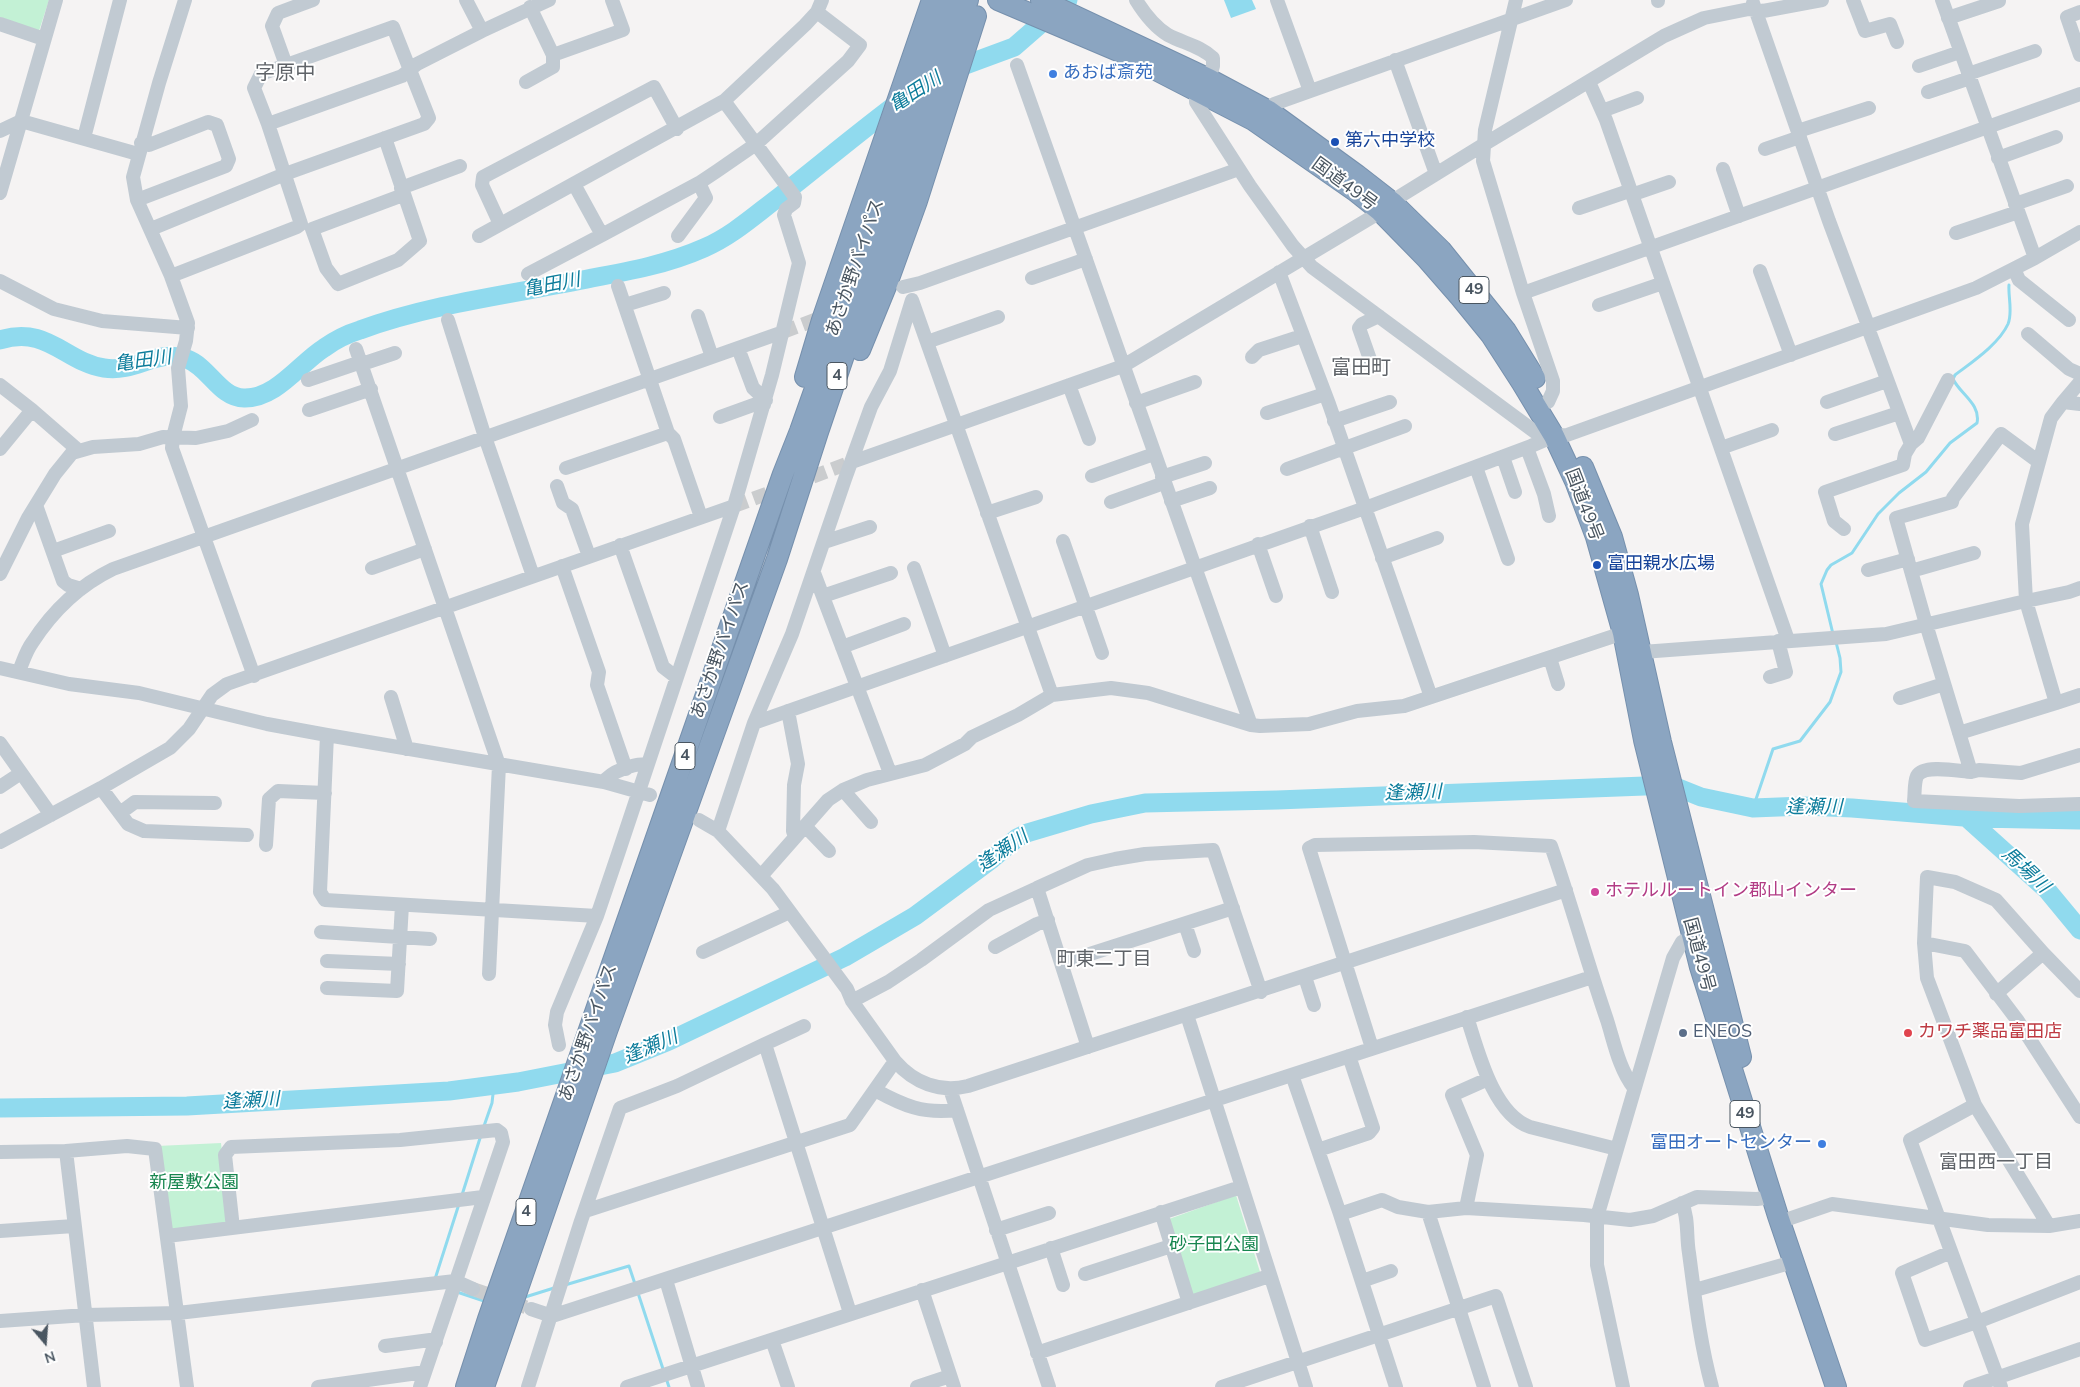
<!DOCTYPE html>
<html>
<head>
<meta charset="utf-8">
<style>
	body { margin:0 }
	#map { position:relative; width:2080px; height:1387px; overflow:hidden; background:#f5f3f3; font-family:"Nunito Sans",sans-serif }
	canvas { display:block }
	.north { position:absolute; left:20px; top:1317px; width:50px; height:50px; -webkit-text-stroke:4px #fff; paint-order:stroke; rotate:162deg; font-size:14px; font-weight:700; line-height:20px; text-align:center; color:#4a5661 }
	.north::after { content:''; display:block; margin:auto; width:18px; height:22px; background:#4a5661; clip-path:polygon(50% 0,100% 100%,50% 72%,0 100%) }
</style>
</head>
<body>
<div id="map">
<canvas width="2080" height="1387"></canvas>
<div class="north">N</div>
</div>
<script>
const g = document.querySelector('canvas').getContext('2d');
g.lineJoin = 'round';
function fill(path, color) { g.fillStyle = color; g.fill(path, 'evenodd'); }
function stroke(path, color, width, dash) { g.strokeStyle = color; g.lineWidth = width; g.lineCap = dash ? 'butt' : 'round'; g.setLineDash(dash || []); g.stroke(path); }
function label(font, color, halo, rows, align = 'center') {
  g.font = font + ' "Nunito Sans","Noto Sans JP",sans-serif'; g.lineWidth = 4; g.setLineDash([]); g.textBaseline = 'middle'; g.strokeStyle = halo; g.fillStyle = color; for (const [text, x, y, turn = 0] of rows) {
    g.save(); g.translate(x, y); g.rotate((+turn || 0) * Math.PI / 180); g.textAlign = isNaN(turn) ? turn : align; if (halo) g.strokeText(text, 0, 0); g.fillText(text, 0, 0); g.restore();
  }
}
const green = new Path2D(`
	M 0,0 L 49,0 L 39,31 L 0,17 Z
	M 221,1143 L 230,1226 L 169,1233 L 157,1146 Z
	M 1236,1195 L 1260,1272 L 1193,1297 L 1169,1219 Z`);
const water = new Path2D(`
	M 1224,0 L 1252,0 L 1256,9 L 1231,18 Z`);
const stream = new Path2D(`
	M 1833,634 L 1821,584 L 1827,570 L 1831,565 L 1852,553 L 1878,514 L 1899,493 L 1926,472 L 1950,443 L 1977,423 C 1981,404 1960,394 1953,379 L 1955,375 C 1972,362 1999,344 2008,324 C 2013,312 2008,297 2009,285
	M 1753,808 L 1773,749 L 1800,741 L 1830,702 L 1841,672 L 1840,658 L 1836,642
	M 484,1126 L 492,1103 L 494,1085
	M 462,1195 L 481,1135
	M 435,1279 L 459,1204
	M 565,1285 L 629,1266 L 635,1284
	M 457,1292 L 487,1302
	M 638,1293 L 664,1372
	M 522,1298 L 554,1288
	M 666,1378 L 669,1387`);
const river = new Path2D(`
	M 949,71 L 1014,47 L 1068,0
	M 0,340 C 47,325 65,362 104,368 C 137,373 156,348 187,359 C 209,367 220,398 244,398 C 276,399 300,363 324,348 C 335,340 347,334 360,330 C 434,303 515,294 592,278 C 630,271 668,264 704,248 C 732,236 755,215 779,197 C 820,165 860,131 902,100
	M 1966,817 L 2047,890 L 2080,930
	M 0,1108 L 187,1106 L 449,1091 L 518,1082 L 615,1063 L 669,1041 L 845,957 L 915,916 L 992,859 L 1017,838 L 1027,833 L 1091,814 L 1145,803 L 1277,800 L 1671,785 L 1701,797 L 1753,808 L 1804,806 L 1852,808 L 1976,818 L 2080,820`);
const minorTunnel = new Path2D(`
	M 783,332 L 828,315
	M 734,506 L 852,462
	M 473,1289 L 531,1309`);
const minor = new Path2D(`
	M 185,0 L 159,83 L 133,177 L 137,200 L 171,276 L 188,323 L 186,341 L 178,368 L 181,406 L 173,437 L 172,448 L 254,676
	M 466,0 L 482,31
	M 1136,0 C 1144,13 1155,27 1168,35 C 1183,43 1201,46 1213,58 L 1213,66 L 1209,79
	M 1277,0 L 1310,91
	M 1516,0 L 1485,130 L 1483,161 L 1523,293 L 1553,381 L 1553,391 L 1548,402
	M 1658,0 L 1658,1
	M 1853,0 L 1865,31 L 1890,24 L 1897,42
	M 1942,0 L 2035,258
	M 1753,3 L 1829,221 L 1869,328
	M 530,7 L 553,55 L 623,30 L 612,0
	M 2080,12 L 2067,17 L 2080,55
	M 1948,18 L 1999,1
	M 0,24 L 44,39
	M 1395,60 L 1436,174
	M 286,65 L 272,26 L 278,13 L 313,0
	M 1017,65 L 1251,725 L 1260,726 L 1309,724 L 1357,711 L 1404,706 L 1623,633
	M 1919,66 L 1960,52
	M 1968,74 L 2035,51
	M 526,82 L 553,67 L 553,55
	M 1589,82 L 1606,120 L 1788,640
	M 1196,90 L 1196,102 L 1250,186 L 1293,246 L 1312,267 L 1546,440
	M 1928,92 L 1970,78
	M 1269,111 L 1274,104 L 1566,0
	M 1602,111 L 1637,98
	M 0,131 L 21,121 L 138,154
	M 1798,131 L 1869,108
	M 84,138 L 120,0
	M 385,138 L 420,241 L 398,260 L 338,284 L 326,268 L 312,229 L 403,195
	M 1765,149 L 1800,137
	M 1998,158 L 2056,137
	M 1723,169 L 1739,216
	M 574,184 L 602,235 L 699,183 L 717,171 L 756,144 L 848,61 L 860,45 L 817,12
	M 401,188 L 460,166
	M 0,193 L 56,0
	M 137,200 L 226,166 L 229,159 L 217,125 L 208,122 L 149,145 L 141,143
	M 2015,204 L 2067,186
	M 1579,208 L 1626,192 L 1637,193 L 1669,182
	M 500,224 L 482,185 L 483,177 L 654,87 L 677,129
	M 151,229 L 285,174 L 424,124 L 429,118 L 393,27 L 261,74 L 254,88 L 268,124
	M 1956,233 L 2018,212
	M 479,236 L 724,101 L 805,25 L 817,12 L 822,0
	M 678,236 L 706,198 L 699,183
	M 2014,269 L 2019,280 L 2069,320
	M 1760,271 L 1791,355
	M 1279,272 L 1329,404 L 1431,697
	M 528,274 L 602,235
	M 171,276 L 297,227 L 301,224 L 268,124 L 402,76 L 417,64 L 482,31 L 549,0
	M 1032,278 L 1086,259
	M 0,281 L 54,309 L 102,321 L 188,328
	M 618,286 L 668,433 L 674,439 L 701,517
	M 903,287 L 920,283 L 1239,169
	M 1523,293 L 2080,94
	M 625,305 L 664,293
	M 1599,305 L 1663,283
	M 698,316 L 712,357
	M 448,320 L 485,437 L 533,576
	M 2028,334 L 2069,369 L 2080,374
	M 927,342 L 998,317
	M 738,348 L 753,388 L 766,400
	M 356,349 L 499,765 L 489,974
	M 1252,357 L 1259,350 L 1302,336
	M 362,364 L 395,353
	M 1372,365 L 1359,328 L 1362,324 L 1379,316
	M 308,380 L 361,362
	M 2080,382 L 2063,402 L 2080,404
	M 0,385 L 32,410 L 78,450
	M 1069,385 L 1089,439
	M 1827,402 L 1887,381
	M 1136,403 L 1195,382
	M 309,410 L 371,389
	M 1267,413 L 1325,394
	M 720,417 L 756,404 L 764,405
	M 1334,421 L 1390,402
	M 1835,434 L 1899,413
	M 1911,444 L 1918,438 L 1948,380
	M 1527,448 L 1544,494 L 1549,516
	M 1721,448 L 1772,430
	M 0,449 L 32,410
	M 1503,457 L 1515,492
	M 852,462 L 1123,366 L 1372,217 L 1402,195 L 1483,145 L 1664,36 L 1704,18 L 1749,9 L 1763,11 L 1822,0
	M 2039,462 L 2051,418 L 2063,402
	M 1476,467 L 1508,559
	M 566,468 L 668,433
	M 1287,469 L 1405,426
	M 1092,476 L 1154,454
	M 1162,477 L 1205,463
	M 557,486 L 563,503 L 572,509 L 589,556
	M 1171,501 L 1210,488
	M 1111,502 L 1164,483
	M 36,505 L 63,581 L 68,585 L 81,589
	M 987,513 L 1036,497
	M 1310,526 L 1332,592
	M 1844,529 L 1834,521 L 1825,492 L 1903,465 L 1905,454 L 1911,444 L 1868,328
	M 1063,541 L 1102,653
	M 824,542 L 870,527
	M 1258,544 L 1276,596
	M 620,545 L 663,667 L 676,677
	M 53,551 L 109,531
	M 1382,558 L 1437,538
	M 562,566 L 599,672 L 597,685 L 626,769
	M 372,568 L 425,549
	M 914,568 L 945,656
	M 1868,570 L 1908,559
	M 1911,571 L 1974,553
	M 814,573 L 890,773
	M 0,574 L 28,518 L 55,474 L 72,453 L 93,447 L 139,444 L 163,437 L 196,438 L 228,431 L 252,420
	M 823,596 L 891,573
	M 842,647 L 904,624
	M 1642,652 L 1886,634 L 2017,603 L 2069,592 L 2080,588
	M 1550,658 L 1558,684
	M 0,668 L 69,684 L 139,693 L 267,724 L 327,735 L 604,782 L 650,795
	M 19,671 C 23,662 26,651 32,643 C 52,612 80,585 113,569 L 783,332
	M 1770,677 L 1786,672 L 1778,641
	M 1052,695 L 1111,688 L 1148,693 L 1251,725
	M 391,697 L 407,749
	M 1900,698 L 1944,684
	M 788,711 L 798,764 L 794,785 L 793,831 L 795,837
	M 754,723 L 1365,508 L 1531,446 L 1554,436 L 1567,435 L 1976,288 L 2035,258 L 2080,232
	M 1959,733 L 2056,703
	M 327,735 L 320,892 L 325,900 L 597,916
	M 0,743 L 51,815
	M 2080,755 L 2021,773 L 1979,770 L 1971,772 C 1958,771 1924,764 1917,776 C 1914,783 1915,793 1914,801 L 2019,806 L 2080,804
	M 1971,772 L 1926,624 L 1896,518 L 1952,502 L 1953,498 L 2001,434 L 2039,462 L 2022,524 L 2026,601 L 2056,703 L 2080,695
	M 604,782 C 610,772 636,762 647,765
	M 0,787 L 21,773
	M 101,788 L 128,824 L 144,831 L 247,835
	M 843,790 L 871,822
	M 120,813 L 135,802 L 215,803
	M 699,820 L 718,831 L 773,889 L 847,989 L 852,1001 L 895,1061
	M 805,826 L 829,851
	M 718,831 L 754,723 L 792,634 L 845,479 L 871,407 L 890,371 L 912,300 L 1052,695 L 1018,715 L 972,737 L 965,744 L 925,765 L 867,780 L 843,790 L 828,800 L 761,876
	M 0,842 L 101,788 L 170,748 L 189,729 L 212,695 L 227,684 L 734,506
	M 266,845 L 269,799 L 278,791 L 325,793
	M 1185,924 L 1194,951
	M 321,932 L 430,939
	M 1924,943 L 1965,951 L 2018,1021 L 2080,1117
	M 995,947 L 1037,924 L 1048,920
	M 703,952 L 790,912
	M 327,961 L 399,964
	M 1062,963 L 1233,908
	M 1305,977 L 1314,1005
	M 327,988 L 397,991 L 402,905
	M 1996,994 L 2043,953
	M 852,1001 L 888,982 L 921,960 L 989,910 L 1037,888
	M 1187,1015 L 1306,1387
	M 1467,1017 C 1478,1051 1493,1114 1530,1127 L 1617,1149
	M 765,1044 L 804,1026
	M 559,1045 L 555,1025 L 557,1012 L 597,916 L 618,854 L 734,506 L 772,375 L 799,263 L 784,215 L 786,209 L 794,203 L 795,197 L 724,101
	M 1088,1047 L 1037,888 L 1088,865 L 1115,859 L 1145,854 L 1213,850 L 1261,992
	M 1372,1048 L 1309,848 L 1315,845 L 1474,842 L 1551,846 C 1571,903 1587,962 1607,1020 C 1614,1042 1619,1069 1634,1088
	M 1292,1075 L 1340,1214 L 1382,1200 L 1398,1207 L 1428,1212 L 1466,1208 L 1584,1215 L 1630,1220 L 1653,1216 L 1697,1197 L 1757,1199 L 1772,1197
	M 950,1089 L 1049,1387
	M 875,1090 C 904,1106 923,1114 957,1110
	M 1975,1105 L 1910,1140 L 2001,1387
	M 1318,1150 L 1369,1133 L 1373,1128 L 1349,1056
	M 66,1151 L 94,1387
	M 0,1152 L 66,1151 L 127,1146 L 155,1149 L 187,1387
	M 1682,1203 C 1689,1219 1686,1236 1689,1253 C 1695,1298 1700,1343 1712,1387
	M 1466,1208 L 1477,1155 L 1452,1095 L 1488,1079
	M 585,1211 L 850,1125 L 895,1061 C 914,1083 940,1093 968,1086 L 1566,890
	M 1161,1212 L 1189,1303
	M 1428,1212 L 1484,1387
	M 1340,1214 L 1396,1387
	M 1791,1218 L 1832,1204 L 1988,1225 L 2049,1226 L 2080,1221
	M 2049,1226 L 1975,1105 L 1927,978 L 1924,943 L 1927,877 L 1955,882 L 1996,900 L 2043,953 L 2080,991
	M 233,1228 L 225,1155 L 231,1147 L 400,1140 L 497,1130 L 501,1133 L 503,1142 L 420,1387
	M 996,1230 L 1049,1213
	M 0,1231 L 74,1226
	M 167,1236 L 483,1197
	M 1051,1248 L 1063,1285
	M 1951,1252 L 1902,1273 L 1925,1340 L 1977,1322 L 2080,1282
	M 1085,1274 L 1171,1246
	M 666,1280 L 698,1387
	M 1362,1281 L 1391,1271
	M 922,1290 L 954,1387
	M 1695,1290 L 1793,1262
	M 531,1309 L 552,1316 L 1592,977
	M 0,1321 L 86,1315 L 178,1313 L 455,1281 L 473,1289
	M 772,1340 L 788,1387
	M 385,1346 L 430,1340 L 436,1342
	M 1037,1353 L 1269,1276
	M 318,1387 L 425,1372
	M 528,1387 L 581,1221 L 620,1108 L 677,1086 L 765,1044 L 850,1313
	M 627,1387 L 1241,1187
	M 917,1387 L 950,1376
	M 1222,1387 L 1496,1296 L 1526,1387
	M 1623,1387 L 1597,1265 L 1597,1217 L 1673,958 L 1682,942 L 1700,934
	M 1970,1387 L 2080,1349`);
const highway = new Path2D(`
	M 998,0 L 1123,53 L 1253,120 L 1355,191 L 1380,211 L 1426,258 L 1460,297 L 1491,335 L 1522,383 L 1554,436 L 1575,481 L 1596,537 L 1623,633 L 1644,740 L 1700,967 L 1778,1216 L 1836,1387
	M 1041,0 L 1209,79 L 1269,111 L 1357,175 L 1393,203 L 1441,250 L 1506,331 L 1535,378
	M 860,350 L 887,284 L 917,201 L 976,16
	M 805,377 L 822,320 L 932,0
	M 1583,467 L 1612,537 L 1628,595 L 1661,742 L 1741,1057
	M 466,1387 L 488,1319 L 783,474 L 800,431 L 952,0
	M 484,1387 L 607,1031 L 777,559 L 818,432 L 899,193 L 968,0`);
const markers = [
	[1053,74,5,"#3f7fe0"],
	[1335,142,5,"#1a4fb4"],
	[1597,565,5,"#1a4fb4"],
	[1595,892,5,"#d1479c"],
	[1683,1033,5,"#5c6f8a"],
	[1908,1033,5,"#e0444e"],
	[1822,1144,5,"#3f7fe0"]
];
const shields = [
	[1474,290,30],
	[837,376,20],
	[685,756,20],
	[1745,1114,30],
	[526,1212,20]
];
const shieldNames = [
	["49",1474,290],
	["4",837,376],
	["4",685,756],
	["49",1745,1114],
	["4",526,1212]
];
const shopNames = [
	["あおば斎苑",1063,74],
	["富田オートセンター",1812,1144,"right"]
];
const transitNames = [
	["第六中学校",1345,142],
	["富田親水広場",1607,565]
];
const streetNames = [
	["国道49号",1344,185,36],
	["あさか野バイパス",856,268,-71],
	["国道49号",1583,505,69],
	["あさか野バイパス",721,650,-71],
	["国道49号",1698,955,75],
	["あさか野バイパス",589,1033,-71]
];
const hotelNames = [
	["ホテルルートイン郡山インター",1605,892]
];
const serviceNames = [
	["ENEOS",1693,1033]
];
const healthNames = [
	["カワチ薬品富田店",1918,1033]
];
const parkNames = [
	["新屋敷公園",194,1184],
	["砂子田公園",1214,1246]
];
const waterNames = [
	["亀田川",916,93,-33],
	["亀田川",552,286,-11],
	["亀田川",143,362,-8],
	["逢瀬川",1413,794,-2],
	["逢瀬川",1814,808],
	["逢瀬川",1003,852,-34],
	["馬場川",2025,871,43],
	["逢瀬川",651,1048,-23],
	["逢瀬川",251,1102,-3]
];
const neighbourhoodNames = [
	["町東二丁目",1104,960],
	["富田西一丁目",1996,1163]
];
const quarterNames = [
	["字原中",285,74],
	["富田町",1361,369]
];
fill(green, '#c3f1d5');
fill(water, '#90daee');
stroke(stream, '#90daee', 3);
stroke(river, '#90daee', 19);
stroke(minorTunnel, '#caccce', 14, [14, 7]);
stroke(highway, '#7690ad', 22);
stroke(minor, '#c1cad2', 14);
stroke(highway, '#8ba5c1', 20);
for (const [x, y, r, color] of markers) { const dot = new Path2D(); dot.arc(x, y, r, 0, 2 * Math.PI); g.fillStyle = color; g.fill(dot); stroke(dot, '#fff', 2); }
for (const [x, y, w] of shields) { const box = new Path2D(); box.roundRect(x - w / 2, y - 13.5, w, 27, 4); g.fillStyle = '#fff'; g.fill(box); stroke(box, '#4a5661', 1); }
label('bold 16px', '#4a5661', null, shieldNames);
label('18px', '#366cbe', '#fff', shopNames, 'left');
label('18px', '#164399', '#fff', transitNames, 'left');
label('18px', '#4a5661', '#fff', streetNames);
label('18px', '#b23c85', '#fff', hotelNames, 'left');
label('18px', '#4e5e75', '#fff', serviceNames, 'left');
label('18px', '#be3a42', '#fff', healthNames, 'left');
label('18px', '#17864f', '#fff', parkNames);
label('italic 19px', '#0c7c9b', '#fff', waterNames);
label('19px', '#5f6368', '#fff', neighbourhoodNames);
label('20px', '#5f6368', '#fff', quarterNames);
</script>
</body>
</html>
